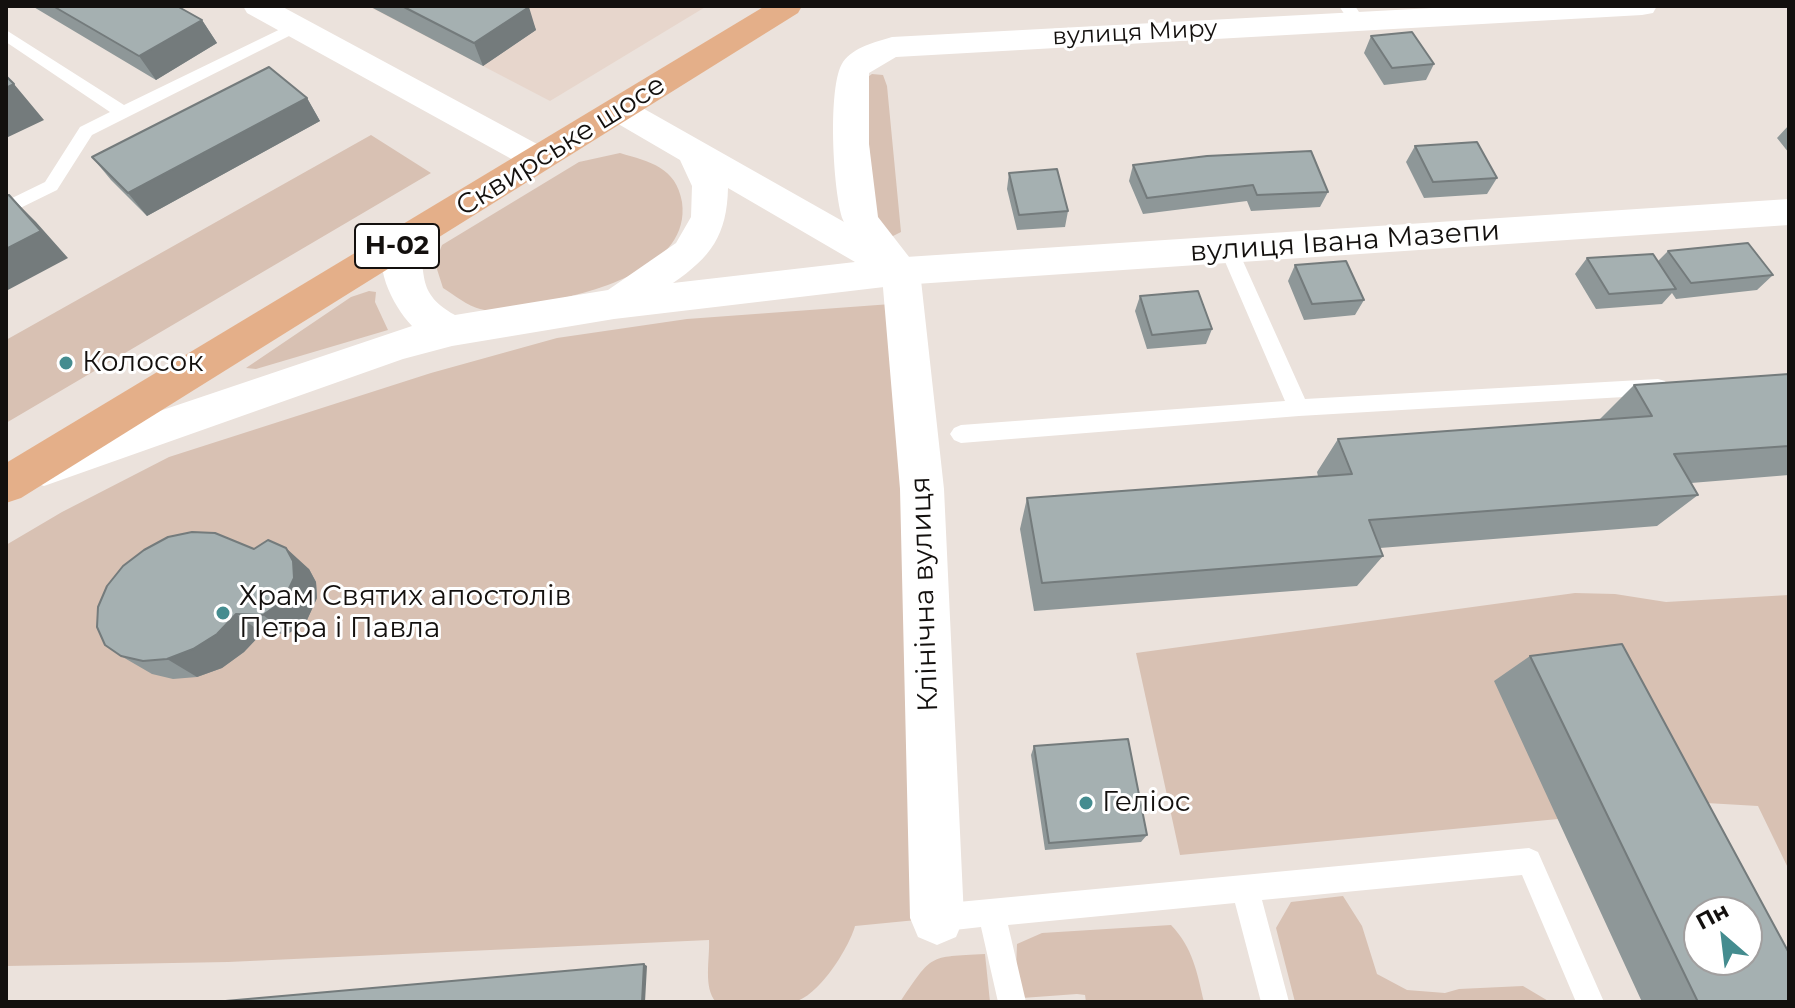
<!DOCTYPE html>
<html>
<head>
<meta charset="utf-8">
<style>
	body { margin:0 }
	#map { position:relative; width:1795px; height:1008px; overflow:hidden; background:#ebe2dc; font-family:Montserrat,sans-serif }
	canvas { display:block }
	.frame { position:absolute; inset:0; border:8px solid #13100e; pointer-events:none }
	.north { position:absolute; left:1683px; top:896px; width:80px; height:80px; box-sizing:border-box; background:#fff; border:2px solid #a19f9f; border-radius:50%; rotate:332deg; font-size:22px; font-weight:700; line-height:32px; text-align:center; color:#13100e }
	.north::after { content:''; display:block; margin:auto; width:28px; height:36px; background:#448c8f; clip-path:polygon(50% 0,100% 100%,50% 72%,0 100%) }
</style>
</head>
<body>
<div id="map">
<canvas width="1795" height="1008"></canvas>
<div class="frame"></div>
<div class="north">Пн</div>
</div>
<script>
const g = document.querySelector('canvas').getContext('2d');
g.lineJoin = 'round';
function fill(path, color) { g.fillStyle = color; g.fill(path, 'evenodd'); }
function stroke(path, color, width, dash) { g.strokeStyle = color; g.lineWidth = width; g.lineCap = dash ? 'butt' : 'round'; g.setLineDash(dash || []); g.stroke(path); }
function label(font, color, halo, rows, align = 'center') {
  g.font = font + ' Montserrat,sans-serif'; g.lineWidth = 6; g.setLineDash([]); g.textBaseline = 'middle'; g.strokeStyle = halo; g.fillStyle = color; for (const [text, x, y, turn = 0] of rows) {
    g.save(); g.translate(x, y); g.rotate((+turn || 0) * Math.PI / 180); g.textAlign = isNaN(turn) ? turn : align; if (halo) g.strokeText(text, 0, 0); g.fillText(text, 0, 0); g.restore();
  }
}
const built = new Path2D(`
	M 368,6 L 707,6 L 550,101 Z`);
const green = new Path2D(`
	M 872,74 L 883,75 L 887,86 L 901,232 L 889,238 L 878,233 L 862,81 Z
	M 371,135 L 431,173 L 6,423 L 6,340 Z
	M 620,153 C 650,162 676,167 682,202 C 691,268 595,291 547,302 C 525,307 503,315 480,309 C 468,306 454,295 443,288 L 435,263 L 442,245 L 579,162 Z
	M 369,291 L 376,292 L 375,302 L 388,330 L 256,369 L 246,368 L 351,297 Z
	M 905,303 L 937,918 L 855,926 C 849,948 818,998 793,1002 C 769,1006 740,1002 716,1002 C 703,988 710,958 709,940 L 228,962 L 6,966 L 6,545 L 62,512 L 169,457 L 431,373 L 557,338 L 687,319 Z
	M 1575,593 L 1615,594 L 1666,602 L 1789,595 L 1789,870 L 1758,806 L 1689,802 L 1558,819 L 1180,855 L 1136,653 Z
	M 1343,896 L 1362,926 L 1377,974 L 1407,990 L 1445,993 L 1459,989 L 1523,986 L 1550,1002 L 1295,1002 L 1276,928 L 1291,902 Z
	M 1171,925 C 1193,948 1197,972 1204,1002 L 1086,1002 L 1085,995 L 1077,994 L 1022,998 L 1016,970 L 1017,944 L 1042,933 Z
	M 985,954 L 990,1002 L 900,1002 C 933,954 927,957 985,954 Z`);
const service = new Path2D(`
	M 1339,6 L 1355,6 L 1365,21 L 1363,24 L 1351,24 Z
	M 295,22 L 303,27 L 301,30 L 92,135 L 57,190 L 6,215 L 6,201 L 45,182 L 80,127 L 110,112 L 6,42 L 6,30 L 124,105 Z
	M 1229,243 L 1238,250 L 1305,399 L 1658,379 L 1665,381 L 1668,387 L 1665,393 L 1658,395 L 1299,416 L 961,443 L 954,440 L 950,434 L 954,428 L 961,425 L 1285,401 L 1220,250 Z
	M 1529,848 L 1538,852 L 1604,1002 L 1576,1002 L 1522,875 L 1262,900 L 1289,1002 L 1261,1002 L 1235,903 L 1008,925 L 1026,1002 L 998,1002 L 981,927 L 937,932 L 927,928 L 923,918 L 927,908 L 937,904 Z`);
const minor = new Path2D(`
	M 243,6 L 281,6 L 550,151 L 555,159 L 550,167 L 538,171 L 526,167 L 247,13 Z
	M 1470,6 L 1657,6 L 1653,13 L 1642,15 L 896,57 L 869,73 L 869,144 L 878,217 L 920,271 L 944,489 L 964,918 L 956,937 L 937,945 L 918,937 L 910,918 L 900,489 L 882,276 C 867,259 851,241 843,220 C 833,193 827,85 843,62 C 854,47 875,42 892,37 Z`);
const tertiary = new Path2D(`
	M 620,99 L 632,102 L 906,257 L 1789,199 L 1789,225 L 901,285 L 614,319 L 452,346 L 403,359 L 44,486 L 29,481 L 22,468 L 29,455 L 412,326 C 392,305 371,263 387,235 L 400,231 L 413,235 C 432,268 410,290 455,315 L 608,290 L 676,243 L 691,217 L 692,186 L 680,160 L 608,118 L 603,110 L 608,102 ZM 728,188 L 855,262 L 673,283 C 711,257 727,235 728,188 Z`);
const primary = new Path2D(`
	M 765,6 L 802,6 L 798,13 L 21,498 L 6,503 L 6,463 Z`);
const wall = new Path2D(`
	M 32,6 L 177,6 L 202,20 L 217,43 L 156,80 Z
	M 369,6 L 526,6 L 536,30 L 483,66 Z
	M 1371,36 L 1434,64 L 1426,80 L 1384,85 L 1364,53 Z
	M 307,98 L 320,121 L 147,216 L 111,180 L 92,157 Z
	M 1789,125 L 1789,153 L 1777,138 Z
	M 1415,146 L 1497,178 L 1487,194 L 1424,198 L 1406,162 Z
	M 1133,165 L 1328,192 L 1320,207 L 1251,211 L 1247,201 L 1143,214 L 1129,181 Z
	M 1009,173 L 1068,211 L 1065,227 L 1017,230 L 1007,189 Z
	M 1668,251 L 1773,275 L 1757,290 L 1676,299 L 1672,293 L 1662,304 L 1596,309 L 1575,274 L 1587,258 L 1658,261 Z
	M 1295,265 L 1364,300 L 1355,315 L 1304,320 L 1288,281 Z
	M 1140,296 L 1212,329 L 1206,344 L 1147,349 L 1135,311 Z
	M 1789,374 L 1789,475 L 1691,483 L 1698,495 L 1657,526 L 1380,548 L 1383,556 L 1357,586 L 1034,611 L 1020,529 L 1027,498 L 1318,476 L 1317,472 L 1338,439 L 1599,420 L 1634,385 Z
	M 254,549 L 309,569 L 316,582 L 317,598 L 307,620 L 288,634 L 262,633 L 244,652 L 222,668 L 197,677 L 173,679 L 152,674 L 121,656 Z
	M 1530,656 L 1789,1002 L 1642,1002 L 1494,681 Z
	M 1034,746 L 1147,835 L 1141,842 L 1045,850 L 1031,755 Z`);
const shadedWall = new Path2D(`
	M 529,7 L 536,30 L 483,66 L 474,43 Z
	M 202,20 L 217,43 L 156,80 L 139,56 Z
	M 14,84 L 44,120 L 6,138 L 6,88 Z
	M 307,98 L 320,121 L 147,216 L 128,193 Z
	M 9,195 L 36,222 L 68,258 L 6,291 L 6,249 Z
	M 286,548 L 309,569 L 316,582 L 317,598 L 307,620 L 288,634 L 263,615 Z
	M 236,614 L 262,633 L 244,652 L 222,668 L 197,677 L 167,659 Z
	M 644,964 L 647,966 L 645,1002 L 642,1002 Z`);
const building = new Path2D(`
	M 53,6 L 177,6 L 202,20 L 139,56 Z
	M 402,6 L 526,6 L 529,7 L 474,43 Z
	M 1412,32 L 1434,64 L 1392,68 L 1371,36 Z
	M 269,67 L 307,98 L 128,193 L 92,157 Z
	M 6,76 L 14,84 L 6,88 Z
	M 1477,142 L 1497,178 L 1433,182 L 1415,146 Z
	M 1311,151 L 1328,192 L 1257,195 L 1253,185 L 1147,198 L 1133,165 L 1207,156 Z
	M 1057,169 L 1068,211 L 1019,215 L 1009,173 Z
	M 9,195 L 41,231 L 6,249 L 6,196 Z
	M 1748,243 L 1773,275 L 1691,283 L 1668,251 Z
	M 1653,254 L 1676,289 L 1609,294 L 1587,258 Z
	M 1346,261 L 1364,300 L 1312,304 L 1295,265 Z
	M 1198,291 L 1212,329 L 1152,335 L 1140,296 Z
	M 1789,374 L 1789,446 L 1674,454 L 1698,495 L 1369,520 L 1383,556 L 1042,583 L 1027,498 L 1352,474 L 1338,439 L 1652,416 L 1634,385 Z
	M 192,532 L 215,533 L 254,549 L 268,540 L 286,548 L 293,561 L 294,578 L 283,601 L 263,615 L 236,614 L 217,634 L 193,649 L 167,659 L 143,661 L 121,656 L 105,645 L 97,627 L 98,607 L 107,586 L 123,566 L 144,550 L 168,537 Z
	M 1622,644 L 1789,953 L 1789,1002 L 1698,1002 L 1530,656 ZM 1699,912 L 1747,912 L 1747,960 L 1699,960 Z
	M 1128,739 L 1147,835 L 1049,843 L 1034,746 Z
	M 644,964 L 642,1002 L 214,1002 Z`);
const markers = [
	[66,363,8,"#448c8f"],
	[223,613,8,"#448c8f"],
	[1086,803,8,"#448c8f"]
];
const farStreetnames = [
	["вулиця Миру",1135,33,-3]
];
const shields = [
	[397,246,84]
];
const shieldNames = [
	["Н-02",397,246]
];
const streetNames = [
	["Сквирське шосе",561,146,-32],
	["вулиця Івана Мазепи",1345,242,-4],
	["Клінічна вулиця",925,594,-92]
];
const poiNames = [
	["Колосок",82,363],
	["Храм Святих апостолів",239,597],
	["Петра і Павла",239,629],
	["Геліос",1102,803]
];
fill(built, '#e7d6cc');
fill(green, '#d8c1b3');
fill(service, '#fff');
fill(minor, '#fff');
fill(tertiary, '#fff');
fill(primary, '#e4af89');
fill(wall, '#8e9798');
fill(shadedWall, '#747b7c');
fill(building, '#a5b0b1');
stroke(building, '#747b7c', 2);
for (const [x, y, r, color] of markers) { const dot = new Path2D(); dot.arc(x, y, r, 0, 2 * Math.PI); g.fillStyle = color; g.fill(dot); stroke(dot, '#fff', 3); }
label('24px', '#13100e', '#fff', farStreetnames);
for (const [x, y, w] of shields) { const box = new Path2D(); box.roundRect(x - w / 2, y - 22, w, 44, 6); g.fillStyle = '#fff'; g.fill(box); stroke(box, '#13100e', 2); }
label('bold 26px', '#13100e', null, shieldNames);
label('28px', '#13100e', '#fff', streetNames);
label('28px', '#13100e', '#fff', poiNames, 'left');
</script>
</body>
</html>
